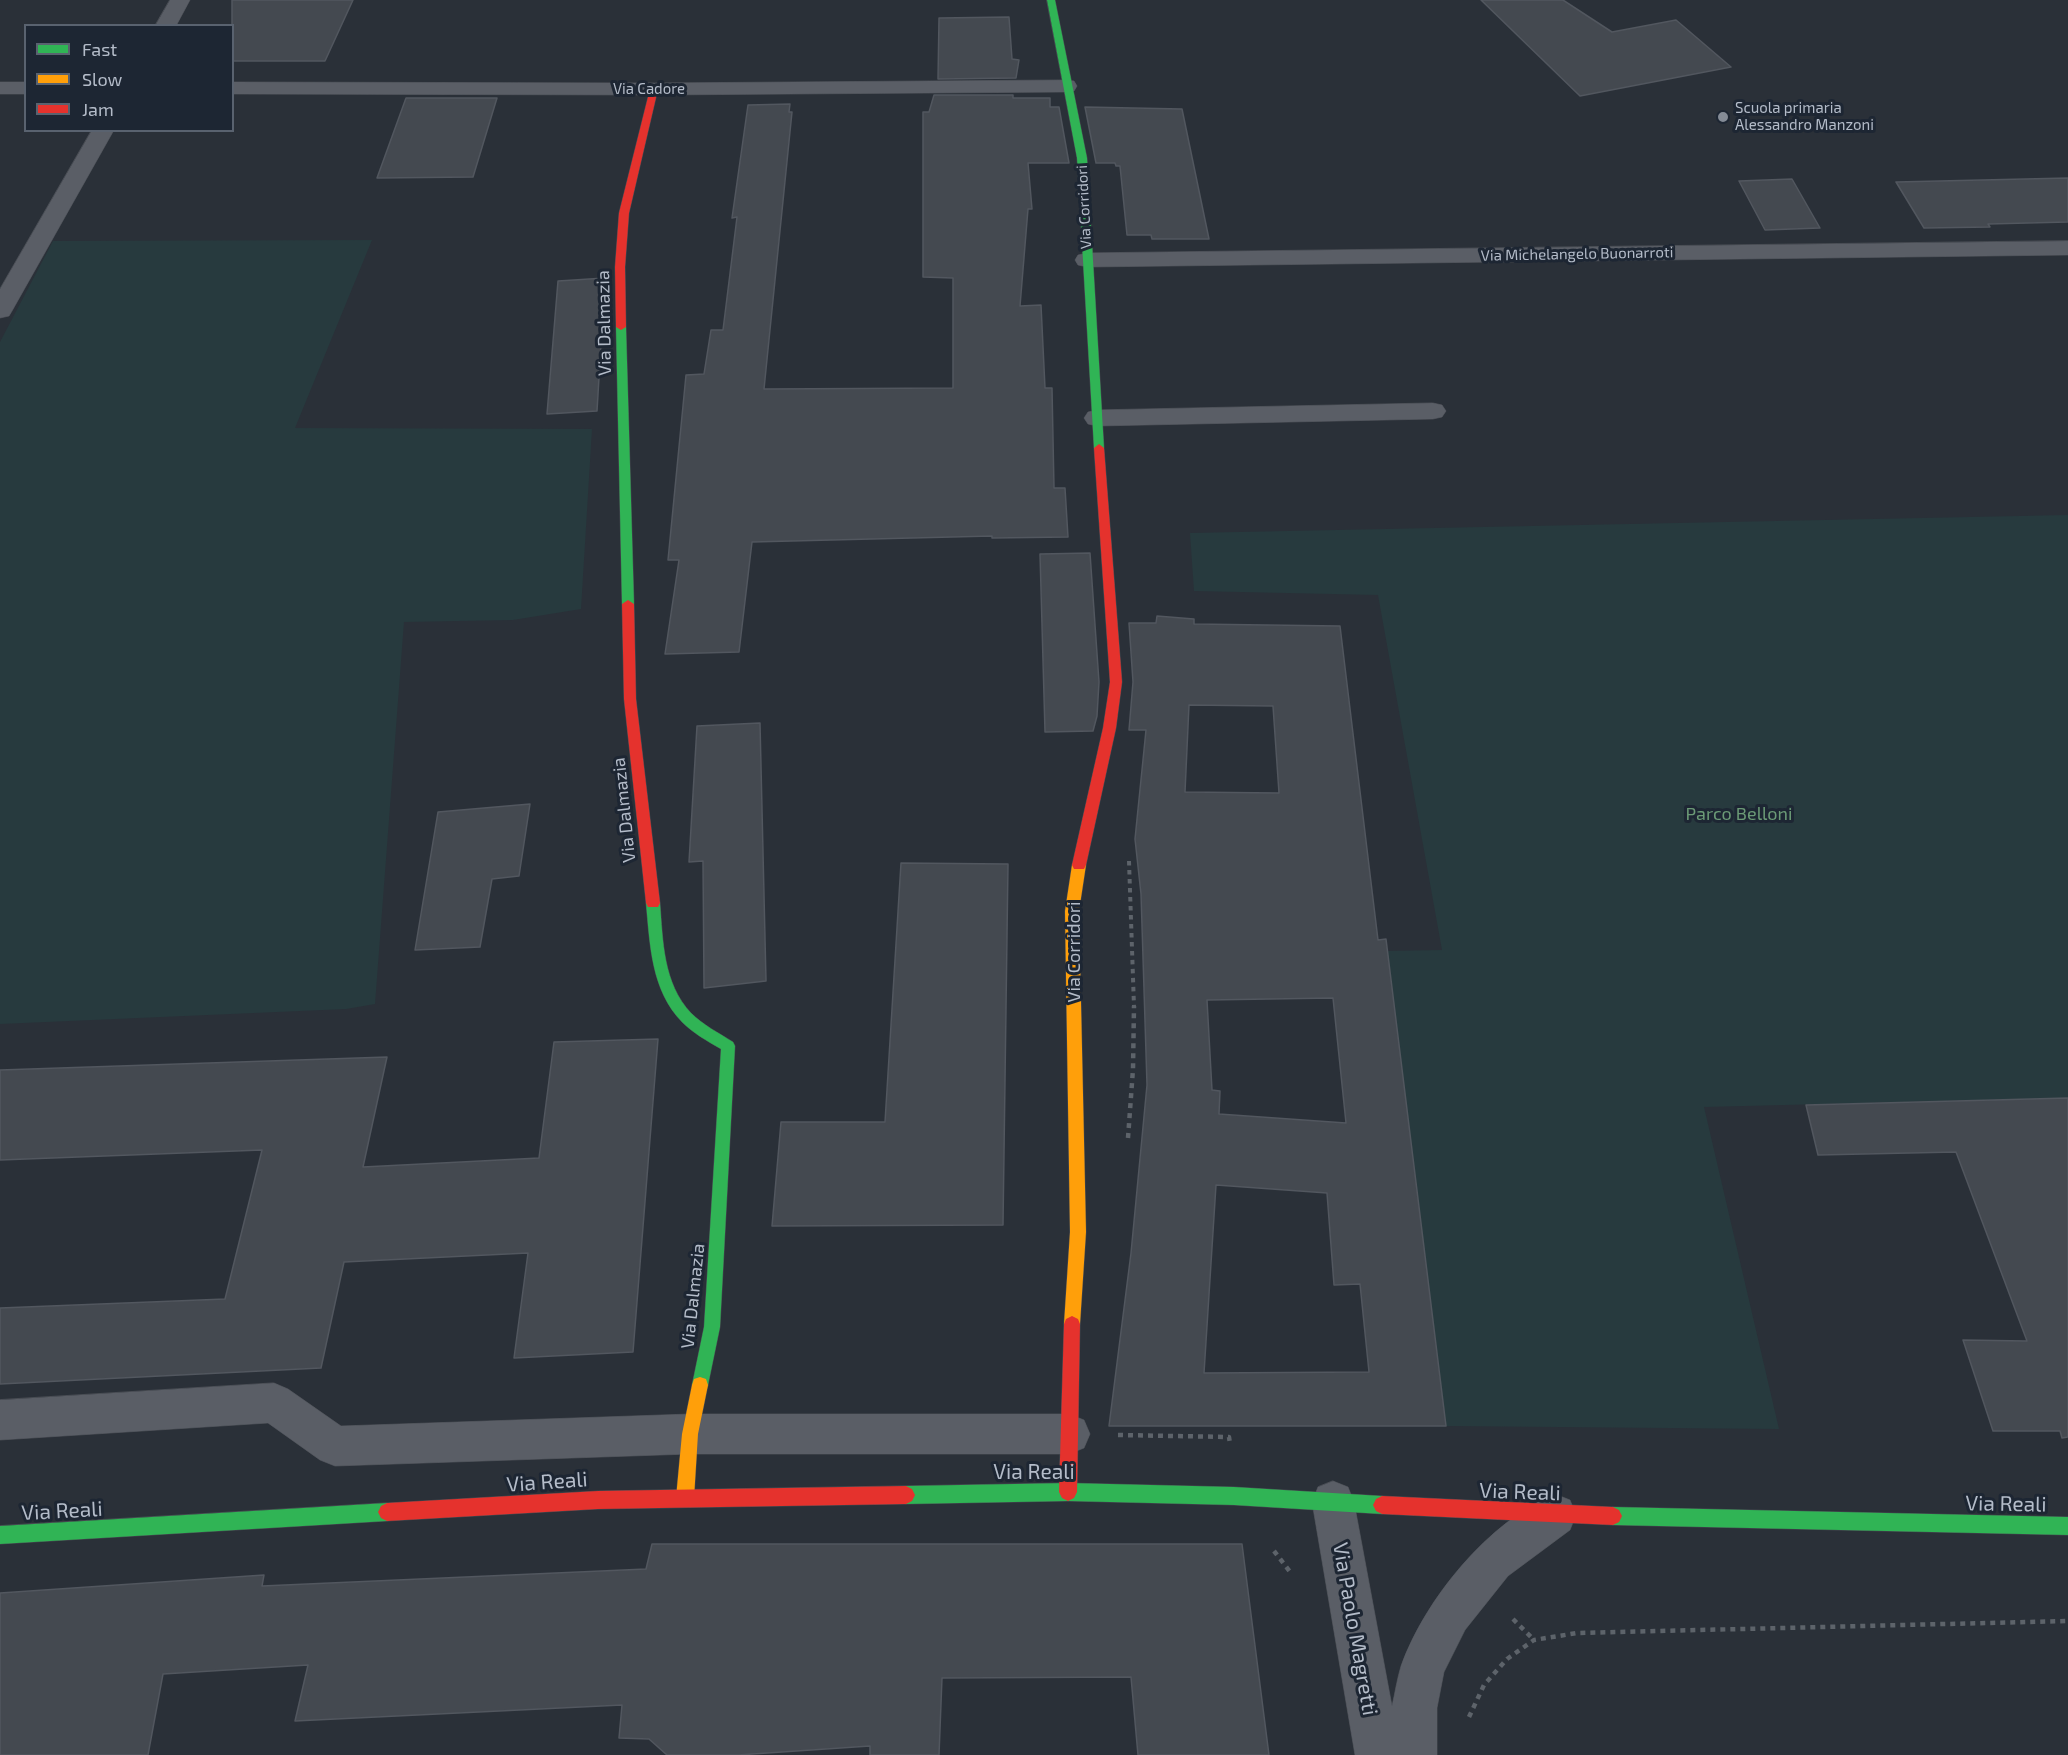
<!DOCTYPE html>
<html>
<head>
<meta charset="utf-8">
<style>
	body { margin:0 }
	#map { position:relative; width:2068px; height:1755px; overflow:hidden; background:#2a3038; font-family:"Exo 2",sans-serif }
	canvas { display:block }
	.legend { position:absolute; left:24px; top:24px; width:210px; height:108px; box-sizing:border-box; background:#1d2633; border:2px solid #59626f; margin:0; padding:8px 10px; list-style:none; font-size:18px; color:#b4bcc9 }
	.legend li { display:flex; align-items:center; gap:12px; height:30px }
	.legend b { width:30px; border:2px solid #59626f }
</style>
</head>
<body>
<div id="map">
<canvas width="2068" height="1755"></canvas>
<ul class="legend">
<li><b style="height:8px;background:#30b455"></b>Fast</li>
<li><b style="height:8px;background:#ff9f0a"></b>Slow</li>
<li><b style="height:8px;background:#e5322d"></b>Jam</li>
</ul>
</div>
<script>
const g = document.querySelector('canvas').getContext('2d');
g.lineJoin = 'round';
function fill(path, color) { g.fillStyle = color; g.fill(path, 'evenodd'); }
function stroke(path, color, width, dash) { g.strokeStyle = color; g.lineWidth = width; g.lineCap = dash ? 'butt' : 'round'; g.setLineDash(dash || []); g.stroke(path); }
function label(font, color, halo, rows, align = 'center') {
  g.font = font + ' "Exo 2",sans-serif'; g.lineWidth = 6; g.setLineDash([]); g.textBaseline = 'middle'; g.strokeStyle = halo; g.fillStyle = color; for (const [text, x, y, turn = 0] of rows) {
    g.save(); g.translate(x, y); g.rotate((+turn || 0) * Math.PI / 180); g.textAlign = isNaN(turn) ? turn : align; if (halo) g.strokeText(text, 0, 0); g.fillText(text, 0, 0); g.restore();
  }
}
const green = new Path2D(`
	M 372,240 L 295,428 L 592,429 L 581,609 L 513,620 L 404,622 L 375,1004 L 346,1009 L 0,1024 L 0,342 L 53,241 Z
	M 2068,515 L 2068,1098 L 1704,1107 L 1779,1429 L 1446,1426 L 1387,951 L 1442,950 L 1378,595 L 1194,591 L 1190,533 Z`);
const building = new Path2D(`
	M 232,0 L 353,0 L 325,61 L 232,61 Z
	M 1481,0 L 1563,0 L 1612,32 L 1676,20 L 1731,67 L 1580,96 Z
	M 1009,17 L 1012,59 L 1019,60 L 1016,78 L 938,79 L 939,18 Z
	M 934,95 L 1013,95 L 1013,98 L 1050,98 L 1050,107 L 1059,107 L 1069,163 L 1028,163 L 1032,209 L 1028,209 L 1020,306 L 1041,305 L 1045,388 L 1052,388 L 1054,488 L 1065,488 L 1068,537 L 992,538 L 992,536 L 752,542 L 739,652 L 665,654 L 679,560 L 668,560 L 686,375 L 704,374 L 711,330 L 723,330 L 737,217 L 732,218 L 748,105 L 790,104 L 789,112 L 792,112 L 764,389 L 953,388 L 953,278 L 923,277 L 923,112 L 929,112 Z
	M 406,98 L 497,98 L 473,177 L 377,178 Z
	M 1085,107 L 1182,109 L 1209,239 L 1152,239 L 1151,235 L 1127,235 L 1120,166 L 1116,166 L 1115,163 L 1096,163 Z
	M 2068,178 L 2068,222 L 1988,224 L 1990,227 L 1924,228 L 1896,182 Z
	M 1792,179 L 1820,228 L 1765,230 L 1739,181 Z
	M 605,278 L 597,411 L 547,414 L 558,281 Z
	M 1090,553 L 1099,682 L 1097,716 L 1093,731 L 1045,732 L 1040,554 Z
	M 1157,616 L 1194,619 L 1194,624 L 1340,626 L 1378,940 L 1386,939 L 1446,1426 L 1109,1426 L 1131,1253 L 1147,1085 L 1141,894 L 1135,839 L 1146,730 L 1129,730 L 1133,682 L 1129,623 L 1156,623 ZM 1189,705 L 1273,706 L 1279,793 L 1185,792 ZM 1333,998 L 1346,1123 L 1219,1114 L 1220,1091 L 1212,1090 L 1207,1000 ZM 1216,1185 L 1327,1193 L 1334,1285 L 1360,1284 L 1369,1372 L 1204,1373 Z
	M 760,723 L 766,981 L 704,988 L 703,861 L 689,862 L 697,726 Z
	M 530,804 L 519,876 L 492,879 L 480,947 L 415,950 L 438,812 Z
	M 901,863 L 1008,864 L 1003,1225 L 772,1226 L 781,1122 L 885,1122 Z
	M 658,1039 L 633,1352 L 514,1358 L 528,1253 L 344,1262 L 321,1368 L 0,1384 L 0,1308 L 225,1299 L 262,1150 L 0,1160 L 0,1070 L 387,1057 L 363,1167 L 539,1158 L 554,1042 Z
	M 2068,1098 L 2068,1437 L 2062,1438 L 2060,1431 L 1993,1431 L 1963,1340 L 2027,1341 L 1956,1152 L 1818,1155 L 1806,1105 Z
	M 652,1544 L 1242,1544 L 1269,1755 L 1138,1755 L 1131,1677 L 942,1678 L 939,1755 L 870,1755 L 870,1746 L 738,1755 L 667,1755 L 649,1739 L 619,1738 L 622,1705 L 295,1721 L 308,1665 L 163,1674 L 148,1755 L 0,1755 L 0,1593 L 264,1575 L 262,1586 L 646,1569 Z`);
const pathFar1 = new Path2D(`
	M 1129,861 L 1134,1007`);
const path = new Path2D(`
	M 1128,1138 L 1133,1069 L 1134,1006
	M 1118,1435 L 1229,1437 L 1230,1444
	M 1274,1551 L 1291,1573
	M 1513,1619 L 1534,1640
	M 1469,1717 L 1484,1685 L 1507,1659 L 1534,1640 L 1577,1633 L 2068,1621`);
const street = new Path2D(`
	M 170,0 L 190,0 L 176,26 L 155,26 Z
	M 1066,80 L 1074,81 L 1077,86 L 1074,91 L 1066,92 L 654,95 L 232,94 L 232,82 L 654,83 Z
	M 0,82 L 26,82 L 26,94 L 0,94 Z
	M 92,130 L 114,130 L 12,311 L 9,316 L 0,318 L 0,289 Z
	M 2068,241 L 2068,255 L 1087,267 L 1078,265 L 1075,260 L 1078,255 L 1087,253 Z
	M 1433,403 L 1442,405 L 1446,411 L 1442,417 L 1433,419 L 1097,426 L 1088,424 L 1084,418 L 1088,412 L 1097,410 Z
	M 274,1383 L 288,1389 L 341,1426 L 690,1414 L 1069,1414 L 1084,1420 L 1090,1434 L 1084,1448 L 1069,1454 L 690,1454 L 335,1466 L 320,1460 L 268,1423 L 0,1440 L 0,1400 Z
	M 1333,1481 L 1348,1487 L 1354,1502 L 1392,1706 C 1395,1693 1397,1679 1401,1666 C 1425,1599 1489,1521 1555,1494 L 1570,1500 L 1576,1515 L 1570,1530 L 1508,1576 L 1465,1630 L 1444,1672 L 1437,1708 L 1437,1755 L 1355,1755 L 1312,1502 L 1318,1487 Z`);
const fast = new Path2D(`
	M 1047,0 L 1055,0 L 1087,158 L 1104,448 L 1099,452 L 1094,448 L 1077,158 Z
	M 621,324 L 626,327 L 634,604 L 628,608 L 622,604 L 616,327 Z
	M 653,898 L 658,899 L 660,903 C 663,941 663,983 691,1013 C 703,1025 719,1033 733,1042 L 735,1046 L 720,1327 L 708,1385 L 706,1391 L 700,1393 L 694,1391 L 692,1385 L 704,1327 L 721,1049 C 707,1041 693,1033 682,1022 C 651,990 650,945 646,903 L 648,899 Z
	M 1068,1483 L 1234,1487 L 1382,1496 L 1388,1499 L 1391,1505 L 1388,1511 L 1382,1514 L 1234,1505 L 1068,1501 L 906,1504 L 900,1501 L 897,1495 L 900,1489 L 906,1486 Z
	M 387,1503 L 393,1506 L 396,1512 L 393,1518 L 387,1521 L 0,1544 L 0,1526 Z
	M 1613,1507 L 2068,1517 L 2068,1535 L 1613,1525 L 1607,1522 L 1604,1516 L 1607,1510 Z`);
const slow = new Path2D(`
	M 1079,860 L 1084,861 L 1086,865 L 1079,911 L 1086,1232 L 1080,1324 L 1078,1329 L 1072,1332 L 1066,1329 L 1064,1324 L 1070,1232 L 1065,911 L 1072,865 L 1074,861 Z
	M 700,1377 L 706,1379 L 708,1385 L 698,1434 L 694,1498 L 691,1504 L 685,1507 L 679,1504 L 676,1498 L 682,1434 L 692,1385 L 694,1379 Z`);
const jam = new Path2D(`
	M 654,86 L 658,89 L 629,213 L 625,267 L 626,327 L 621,330 L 616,327 L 615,267 L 619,213 L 650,89 Z
	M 1099,444 L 1104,448 L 1122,682 L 1116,728 L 1086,865 L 1084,869 L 1074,869 L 1072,865 L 1103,728 L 1110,682 L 1094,448 Z
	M 628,600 L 634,604 L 636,699 L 660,903 L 658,907 L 648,907 L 646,903 L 624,699 L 622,604 Z
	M 1072,1316 L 1078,1319 L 1080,1324 L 1077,1492 L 1074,1498 L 1068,1501 L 1062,1498 L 1059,1492 L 1064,1324 L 1066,1319 Z
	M 906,1486 L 912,1489 L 915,1495 L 912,1501 L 906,1504 L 598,1509 L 387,1521 L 381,1518 L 378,1512 L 381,1506 L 387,1503 L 598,1491 Z
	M 1382,1496 L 1613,1507 L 1619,1510 L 1622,1516 L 1619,1522 L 1613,1525 L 1382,1514 L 1376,1511 L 1373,1505 L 1376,1499 Z`);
const markers = [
	[1723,117,6,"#848b96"]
];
const farStreetnames = [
	["Via Cadore",649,89],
	["Via Corridori",1084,207,-93],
	["Via Michelangelo Buonarroti",1577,254,-1]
];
const farPoinames = [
	["Scuola primaria",1735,108],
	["Alessandro Manzoni",1735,125]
];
const streetNames = [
	["Via Dalmazia",604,323,-91],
	["Via Dalmazia",624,810,-96],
	["Via Corridori",1074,952,-90],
	["Via Dalmazia",693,1296,-84]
];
const parkNames = [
	["Parco Belloni",1739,814]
];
const nearStreetnames = [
	["Via Reali",1034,1472],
	["Via Reali",547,1482,-4],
	["Via Reali",1520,1492,2],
	["Via Reali",2006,1504,1],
	["Via Reali",62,1511,-3],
	["Via Paolo Magretti",1355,1629,80]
];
fill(green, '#273a3e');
fill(building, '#444950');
stroke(building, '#52575f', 1.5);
stroke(street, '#484c53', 1);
stroke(fast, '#484c53', 1);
stroke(slow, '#484c53', 1);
stroke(jam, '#484c53', 1);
stroke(pathFar1, '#5d636a', 4, [4.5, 4.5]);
stroke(path, '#5d636a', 4.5, [5, 5]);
fill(street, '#5a5e66');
fill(fast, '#30b455');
fill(slow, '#ff9f0a');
fill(jam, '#e5322d');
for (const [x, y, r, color] of markers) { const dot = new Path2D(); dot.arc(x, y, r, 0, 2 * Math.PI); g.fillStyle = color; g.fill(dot); stroke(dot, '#1d2633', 2); }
label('15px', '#b4bcc9', '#1d2633', farStreetnames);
label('15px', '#b4bcc9', '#1d2633', farPoinames, 'left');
label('18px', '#b4bcc9', '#1d2633', streetNames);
label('18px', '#6b9a76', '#1d2633', parkNames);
label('21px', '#b4bcc9', '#1d2633', nearStreetnames);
</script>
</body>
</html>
